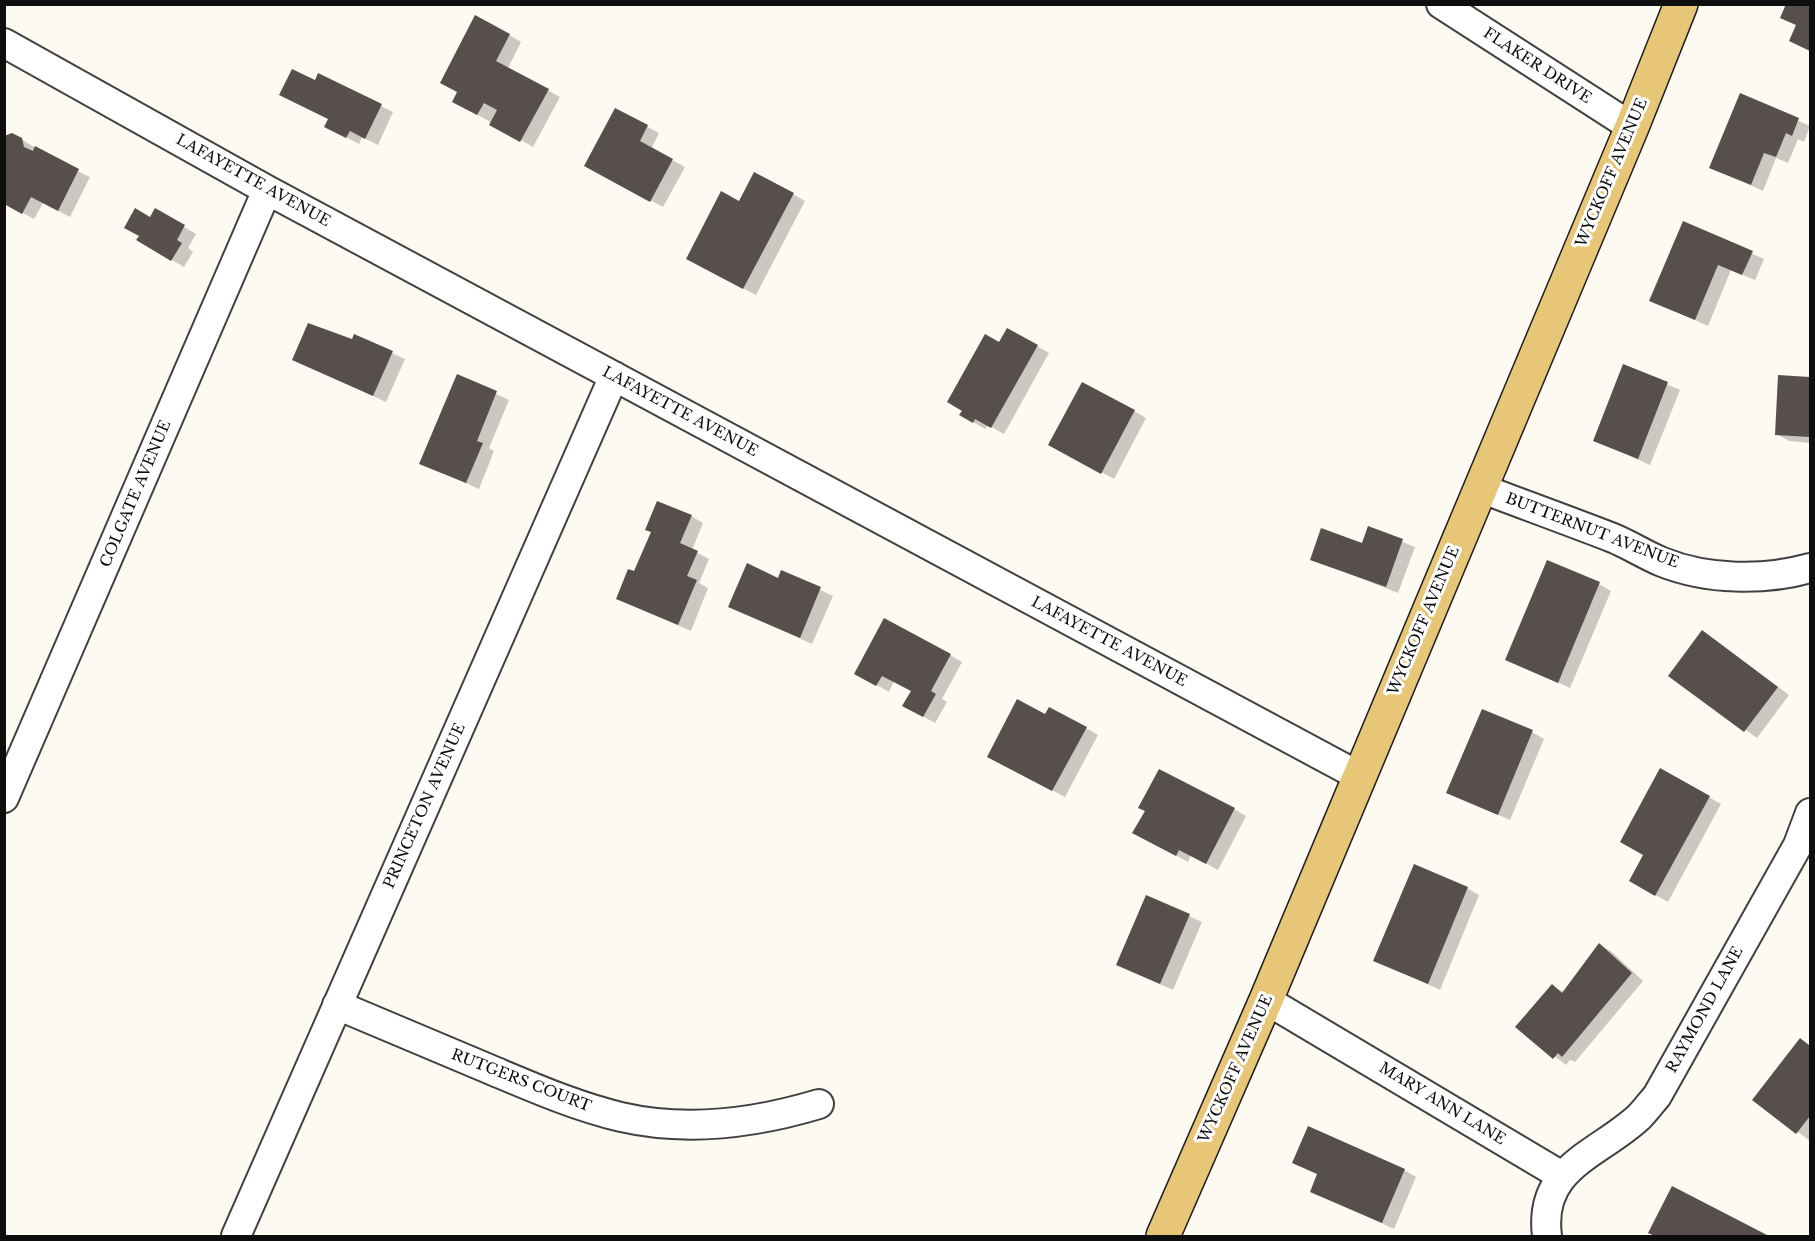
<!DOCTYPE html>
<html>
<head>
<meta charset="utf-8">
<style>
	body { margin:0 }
	#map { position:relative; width:1815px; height:1241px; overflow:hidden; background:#fdfaf2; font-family:"Libre Baskerville",serif }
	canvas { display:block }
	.frame { position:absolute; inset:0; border:6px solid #0e0e0e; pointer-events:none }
</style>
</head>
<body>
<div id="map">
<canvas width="1815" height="1241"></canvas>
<div class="frame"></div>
</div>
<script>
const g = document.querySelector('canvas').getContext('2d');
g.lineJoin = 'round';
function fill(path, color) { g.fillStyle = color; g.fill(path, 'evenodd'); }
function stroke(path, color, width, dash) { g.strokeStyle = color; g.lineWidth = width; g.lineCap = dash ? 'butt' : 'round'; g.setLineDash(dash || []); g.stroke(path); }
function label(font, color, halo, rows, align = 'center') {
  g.font = font + ' "Libre Baskerville",serif'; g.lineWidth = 6; g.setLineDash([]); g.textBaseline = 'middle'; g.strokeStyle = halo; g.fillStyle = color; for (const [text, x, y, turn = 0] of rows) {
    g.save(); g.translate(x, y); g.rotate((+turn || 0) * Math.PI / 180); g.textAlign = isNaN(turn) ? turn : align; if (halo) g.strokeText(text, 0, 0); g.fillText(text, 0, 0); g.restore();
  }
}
const shadow = new Path2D(`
	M 1787,4 L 1810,4 L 1810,51 L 1791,41 L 1797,26 L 1782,17 Z
	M 509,35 L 521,42 L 508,68 L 560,97 L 533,147 L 466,108 Z
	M 319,75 L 393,112 L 378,145 L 362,137 L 359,144 L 338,133 L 315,82 Z
	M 1741,95 L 1810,126 L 1804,142 L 1798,139 L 1788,163 L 1776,158 L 1763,191 L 1711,167 Z
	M 616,110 L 659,133 L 651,149 L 685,167 L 663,207 L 598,172 Z
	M 21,139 L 34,147 L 35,151 L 90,177 L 70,217 L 43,203 L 34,219 L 4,203 Z
	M 793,194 L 805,201 L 756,295 L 700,266 Z
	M 156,210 L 196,234 L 188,248 L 193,252 L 184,267 L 138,240 Z
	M 1684,223 L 1764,259 L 1755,280 L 1731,270 L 1708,326 L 1651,300 Z
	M 1008,330 L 1049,353 L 1004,434 L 988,425 L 985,429 L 973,422 L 1000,344 Z
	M 355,336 L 405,359 L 386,402 L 294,359 L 353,341 Z
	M 1624,366 L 1680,390 L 1650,465 L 1595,440 Z
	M 458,376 L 509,400 L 489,448 L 494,451 L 479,489 L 421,463 Z
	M 1779,377 L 1810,379 L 1810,443 L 1789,441 L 1777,434 Z
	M 1134,411 L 1146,418 L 1114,479 L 1062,451 Z
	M 691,516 L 703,523 L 692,550 L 709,559 L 699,583 L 708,588 L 691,631 L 618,599 L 635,573 L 652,533 L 647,530 Z
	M 1369,528 L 1415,547 L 1398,593 L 1312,559 L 1363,545 Z
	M 782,572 L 833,596 L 812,644 L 730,607 L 779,580 Z
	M 1599,584 L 1611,591 L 1570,688 L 1507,659 Z
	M 1714,639 L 1789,695 L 1757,738 L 1670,675 Z
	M 950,655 L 962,662 L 942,699 L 947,702 L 935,723 L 904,706 L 912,691 L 894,681 L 889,692 L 856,673 Z
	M 1046,716 L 1086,728 L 1098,735 L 1065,797 L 1001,763 Z
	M 1532,732 L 1544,739 L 1510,820 L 1448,793 Z
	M 1660,770 L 1721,804 L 1668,902 L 1631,881 L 1645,855 Z
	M 1234,809 L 1246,816 L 1218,870 L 1191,855 L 1188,862 L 1134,832 L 1147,811 Z
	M 1467,888 L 1479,895 L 1440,990 L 1375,960 Z
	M 1147,897 L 1202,922 L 1173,990 L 1130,971 Z
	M 1600,945 L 1612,952 L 1643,981 L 1575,1062 L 1570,1060 L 1566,1065 L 1517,1027 L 1552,986 L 1564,992 Z
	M 1801,1040 L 1810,1045 L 1809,1140 L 1754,1100 Z
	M 1404,1170 L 1416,1177 L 1394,1229 L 1311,1191 Z
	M 1672,1188 L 1766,1236 L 1657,1236 L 1650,1232 Z`);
const building = new Path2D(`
	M 1786,4 L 1810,4 L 1810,51 L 1789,41 L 1796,25 L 1780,18 Z
	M 475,15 L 510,34 L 496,61 L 549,89 L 520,142 L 489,125 L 497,110 L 484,103 L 477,115 L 452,102 L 457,92 L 440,83 Z
	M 292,69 L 315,80 L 318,73 L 382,104 L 365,139 L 350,131 L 346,138 L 324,127 L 328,119 L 279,95 Z
	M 1740,93 L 1799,118 L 1792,136 L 1786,133 L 1776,157 L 1764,153 L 1751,185 L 1709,168 Z
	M 615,108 L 648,125 L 640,141 L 673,159 L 650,202 L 584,166 Z
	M 12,133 L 22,138 L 24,147 L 33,151 L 35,146 L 79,169 L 58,211 L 31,197 L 22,214 L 4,204 L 4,136 Z
	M 754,172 L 794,193 L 743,289 L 686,259 L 721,191 L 739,201 Z
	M 135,208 L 150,217 L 155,208 L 185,225 L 177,240 L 182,243 L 171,261 L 136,240 L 139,236 L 124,228 Z
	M 1683,221 L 1753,251 L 1742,275 L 1718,265 L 1695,320 L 1649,301 Z
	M 308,323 L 352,339 L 354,334 L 393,351 L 373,396 L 292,360 Z
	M 1007,328 L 1038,345 L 991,428 L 975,419 L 973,423 L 959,415 L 962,411 L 947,402 L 985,334 L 999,342 Z
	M 1623,364 L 1668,382 L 1638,459 L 1593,441 Z
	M 457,374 L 497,391 L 477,441 L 483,443 L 466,483 L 419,464 Z
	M 1778,375 L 1810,377 L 1810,437 L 1775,435 Z
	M 1082,382 L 1135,410 L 1101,474 L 1048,445 Z
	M 657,501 L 692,515 L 680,543 L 698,551 L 687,576 L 697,580 L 678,625 L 616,599 L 628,569 L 634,571 L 651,532 L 645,530 Z
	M 1368,526 L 1403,539 L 1386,587 L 1310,560 L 1321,528 L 1362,543 Z
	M 1547,560 L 1600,582 L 1558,683 L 1505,660 Z
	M 747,563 L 778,578 L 781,570 L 821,587 L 800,638 L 728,607 Z
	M 884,618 L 951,654 L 931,691 L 936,694 L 923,717 L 902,706 L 911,691 L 882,676 L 876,686 L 854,674 Z
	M 1702,630 L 1778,687 L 1744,732 L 1668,676 Z
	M 1017,699 L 1045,714 L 1049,707 L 1087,727 L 1052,791 L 987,757 Z
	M 1482,709 L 1533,730 L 1498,815 L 1446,793 Z
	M 1660,768 L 1710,796 L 1655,896 L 1629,881 L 1643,855 L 1620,842 Z
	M 1159,769 L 1235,808 L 1206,864 L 1179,850 L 1176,856 L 1132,833 L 1145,811 L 1138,808 Z
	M 1414,864 L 1468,887 L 1428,984 L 1373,961 Z
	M 1146,895 L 1190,914 L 1160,984 L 1116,965 Z
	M 1599,943 L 1632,973 L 1562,1057 L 1558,1053 L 1553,1059 L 1515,1027 L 1552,984 L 1562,993 Z
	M 1800,1038 L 1810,1046 L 1810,1116 L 1796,1134 L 1752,1100 Z
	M 1308,1126 L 1405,1169 L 1382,1223 L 1310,1192 L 1317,1174 L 1292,1163 Z
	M 1672,1186 L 1769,1236 L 1655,1236 L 1648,1233 Z`);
const street = new Path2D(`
	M 1441,4 L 1632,127
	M 4,43 L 267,190 L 1359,776
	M 1480,488 C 1525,505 1569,521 1613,538 C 1630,545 1645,555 1662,562 C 1707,580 1764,581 1810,568
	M 4,798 L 267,190
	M 1266,1000 L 1562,1176
	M 337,1005 C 388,1026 438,1048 489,1069 C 532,1087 575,1106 621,1117 C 686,1132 756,1123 819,1104
	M 236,1236 L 614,376
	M 1547,1236 C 1538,1167 1598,1155 1639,1117 C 1645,1111 1651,1103 1657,1096 L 1798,845 L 1810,813`);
const primary = new Path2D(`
	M 1163,1236 L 1266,1000 L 1632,127 L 1681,4`);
const streetNames = [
	["FLAKER DRIVE",1537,66,33],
	["WYCKOFF AVENUE",1612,173,-67],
	["LAFAYETTE AVENUE",253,181,29],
	["LAFAYETTE AVENUE",680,412,28],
	["COLGATE AVENUE",136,494,-67],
	["BUTTERNUT AVENUE",1592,531,21],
	["WYCKOFF AVENUE",1424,621,-67],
	["LAFAYETTE AVENUE",1109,642,28],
	["PRINCETON AVENUE",425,806,-66],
	["RAYMOND LANE",1705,1010,-61],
	["WYCKOFF AVENUE",1236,1069,-66],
	["RUTGERS COURT",521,1081,21],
	["MARY ANN LANE",1442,1104,31]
];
fill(shadow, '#0003');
fill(building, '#564f4c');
stroke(street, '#414141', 32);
stroke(primary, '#1f1f1f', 36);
stroke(street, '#fff', 28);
stroke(primary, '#e8c677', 33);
label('15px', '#0e0e0e', '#fff', streetNames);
</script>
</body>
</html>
